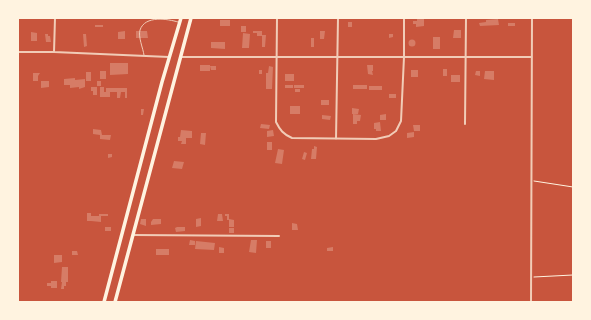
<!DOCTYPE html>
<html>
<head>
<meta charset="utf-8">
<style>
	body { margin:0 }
	#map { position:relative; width:591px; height:320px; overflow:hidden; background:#c8553d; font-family:"IBM Plex Serif",serif }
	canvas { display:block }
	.frame { position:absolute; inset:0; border:19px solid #fff3e0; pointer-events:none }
</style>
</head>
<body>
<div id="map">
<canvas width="591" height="320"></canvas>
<div class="frame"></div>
</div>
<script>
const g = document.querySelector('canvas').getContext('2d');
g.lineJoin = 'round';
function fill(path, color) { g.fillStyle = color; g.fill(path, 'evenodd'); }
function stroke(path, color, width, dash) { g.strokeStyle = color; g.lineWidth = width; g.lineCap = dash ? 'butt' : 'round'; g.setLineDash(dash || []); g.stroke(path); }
const building = new Path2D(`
	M 417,19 L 424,19 L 424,26 L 416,27 L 416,24 L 413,24 L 413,21 L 417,21 Z
	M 498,19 L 499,25 L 480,26 L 479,23 L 486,22 L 486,20 Z
	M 220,20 L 230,20 L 230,26 L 220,26 Z
	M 348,22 L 352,22 L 352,27 L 348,27 Z
	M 508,23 L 515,23 L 515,26 L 508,26 Z
	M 95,25 L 103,25 L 103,27 L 95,27 Z
	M 241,26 L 246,26 L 246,32 L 241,32 Z
	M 454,30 L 461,30 L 461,38 L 453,38 Z
	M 125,31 L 125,39 L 118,39 L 118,32 Z
	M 136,31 L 147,31 L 148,38 L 136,38 Z
	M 253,31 L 262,31 L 262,35 L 266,35 L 265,47 L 262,47 L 262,36 L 257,36 L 257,33 L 253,33 Z
	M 320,31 L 325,31 L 324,39 L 320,39 Z
	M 31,32 L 37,33 L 37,41 L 31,41 Z
	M 243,33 L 250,34 L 249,48 L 242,48 Z
	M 45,34 L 48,34 L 48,36 L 50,36 L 51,42 L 46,42 Z
	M 83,34 L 86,34 L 87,46 L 84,47 Z
	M 389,34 L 393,34 L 393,37 L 389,38 Z
	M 433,37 L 440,37 L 440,49 L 433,49 Z
	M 311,38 L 314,38 L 314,47 L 311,47 Z
	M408.5 43a3.5 3.5 0 1 1 7 0a3.5 3.5 0 1 1-7 0Z
	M 211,42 L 225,42 L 225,49 L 211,48 Z
	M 110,63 L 128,63 L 128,74 L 110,75 Z
	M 200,65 L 210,65 L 210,71 L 200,71 Z
	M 367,65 L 373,65 L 373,71 L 372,71 L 373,75 L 368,74 Z
	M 210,66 L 216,66 L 216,70 L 211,70 Z
	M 269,66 L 273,67 L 272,89 L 266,89 L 266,73 L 268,73 Z
	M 443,69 L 447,69 L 447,76 L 443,76 Z
	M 259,70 L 262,70 L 262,74 L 259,74 Z
	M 411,70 L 418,70 L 418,77 L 411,77 Z
	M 100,71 L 106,71 L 106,79 L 100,79 Z
	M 476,71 L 480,71 L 480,76 L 475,75 Z
	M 485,71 L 494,71 L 494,80 L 484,79 Z
	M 86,72 L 91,72 L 91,81 L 86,81 Z
	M 33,73 L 40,73 L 38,76 L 38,81 L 33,81 Z
	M 285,74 L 294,74 L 294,81 L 285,81 Z
	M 451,75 L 460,75 L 460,82 L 451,82 Z
	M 75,78 L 75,80 L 85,79 L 85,87 L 79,89 L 79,87 L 70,88 L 70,85 L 64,85 L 64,79 Z
	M 41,81 L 49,81 L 49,87 L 41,88 Z
	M 97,81 L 101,81 L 101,86 L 97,86 Z
	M 285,85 L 293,85 L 293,88 L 285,88 Z
	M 294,85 L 304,85 L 304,88 L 294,88 Z
	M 353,85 L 367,85 L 367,89 L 353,89 Z
	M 369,86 L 382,86 L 382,90 L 369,90 Z
	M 91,87 L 97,87 L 97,91 L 91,91 Z
	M 100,87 L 104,87 L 104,92 L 106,92 L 106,88 L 127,88 L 127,98 L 125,98 L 125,92 L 121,92 L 120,98 L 117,98 L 117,92 L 110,92 L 110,97 L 100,97 Z
	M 295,89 L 300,89 L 300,92 L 295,92 Z
	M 93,91 L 97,91 L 97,95 L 93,95 Z
	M 389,94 L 396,94 L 396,98 L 389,98 Z
	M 321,100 L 329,100 L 329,105 L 321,105 Z
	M 290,106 L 300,106 L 300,114 L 290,114 Z
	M 352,108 L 359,109 L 358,114 L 352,114 Z
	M 141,109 L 144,109 L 143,115 L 141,115 Z
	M 353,114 L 361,115 L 360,121 L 357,121 L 357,124 L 353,124 Z
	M 386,114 L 386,120 L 380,120 L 380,115 Z
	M 322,115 L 331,116 L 330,120 L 322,119 Z
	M 380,122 L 381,131 L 376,131 L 376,129 L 374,129 L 374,123 Z
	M 261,124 L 270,125 L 269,129 L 260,128 Z
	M 413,125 L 420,125 L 420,131 L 414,131 Z
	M 93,129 L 101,130 L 102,135 L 111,135 L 110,140 L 100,139 L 100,135 L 93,134 Z
	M 181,130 L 192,131 L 192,138 L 186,138 L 186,144 L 181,144 L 182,141 L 178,141 L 178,137 L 180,137 Z
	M 273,130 L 274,136 L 267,137 L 267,131 Z
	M 414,132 L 414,137 L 407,138 L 407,133 Z
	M 201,133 L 206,133 L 205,145 L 200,144 Z
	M 267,142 L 272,142 L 272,150 L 267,150 Z
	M 314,146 L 317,147 L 316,159 L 311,159 L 312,149 L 314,149 Z
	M 278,149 L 284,150 L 282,164 L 275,163 Z
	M 304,152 L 307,153 L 305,160 L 302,159 Z
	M 108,154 L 112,154 L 112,157 L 108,158 Z
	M 174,161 L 184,162 L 182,169 L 172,168 Z
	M 87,213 L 91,213 L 91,216 L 99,216 L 99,214 L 108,214 L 108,216 L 101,216 L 101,222 L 91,221 L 87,221 Z
	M 218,214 L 222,214 L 223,221 L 217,221 Z
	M 225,214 L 229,214 L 229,219 L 234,220 L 234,227 L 229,227 L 229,220 L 227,220 L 227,216 L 225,216 Z
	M 201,218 L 201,226 L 196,227 L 196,219 Z
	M 141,219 L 146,219 L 146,226 L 140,224 Z
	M 153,219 L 161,219 L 161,224 L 151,225 L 151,222 Z
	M 292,223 L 297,224 L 298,230 L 292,230 Z
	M 105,227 L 111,227 L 111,231 L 105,231 Z
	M 177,227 L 185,227 L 185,231 L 176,232 L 175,228 Z
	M 229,228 L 234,228 L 234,233 L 229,233 Z
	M 190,240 L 195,241 L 195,245 L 189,245 Z
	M 251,240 L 257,240 L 256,253 L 249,252 Z
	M 196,241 L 215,243 L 214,250 L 195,249 Z
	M 266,241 L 271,241 L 271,248 L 266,248 Z
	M 219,247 L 224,248 L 224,253 L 219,253 Z
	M 333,247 L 333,251 L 327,251 L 327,248 Z
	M 156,249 L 169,249 L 169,255 L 156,255 Z
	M 72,251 L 77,251 L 78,255 L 72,255 Z
	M 54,255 L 62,255 L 62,262 L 54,263 Z
	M 62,267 L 68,267 L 68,282 L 66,282 L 66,286 L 64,286 L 64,289 L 61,289 L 62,282 L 61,282 Z
	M 51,281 L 57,281 L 57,288 L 51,288 L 51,286 L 47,286 L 47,283 L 51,283 Z`);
const path = new Path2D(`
	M 534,181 L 573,187
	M 534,277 L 573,275`);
const service = new Path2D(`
	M 144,55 C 143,48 138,37 140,30 C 145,15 168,19 178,22`);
const minor = new Path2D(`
	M 277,18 L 276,122 C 280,130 283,134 292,138 L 376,139 L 389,136 L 396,131 L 401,121 L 404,57 L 404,18
	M 18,52 L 54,52 L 169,57
	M 54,52 L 55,18
	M 181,57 L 532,57
	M 465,124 L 466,18
	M 336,139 L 338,18
	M 133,235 L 279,236
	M 531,302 L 532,18`);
const trunk = new Path2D(`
	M 104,302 L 162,82 L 181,18
	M 115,302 L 191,18`);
fill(building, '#d67c66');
stroke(path, '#fff3e0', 1);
stroke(service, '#f1ccb7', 1);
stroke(minor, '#f1ccb7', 2);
stroke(trunk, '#fff3e0', 3.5);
</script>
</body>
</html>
